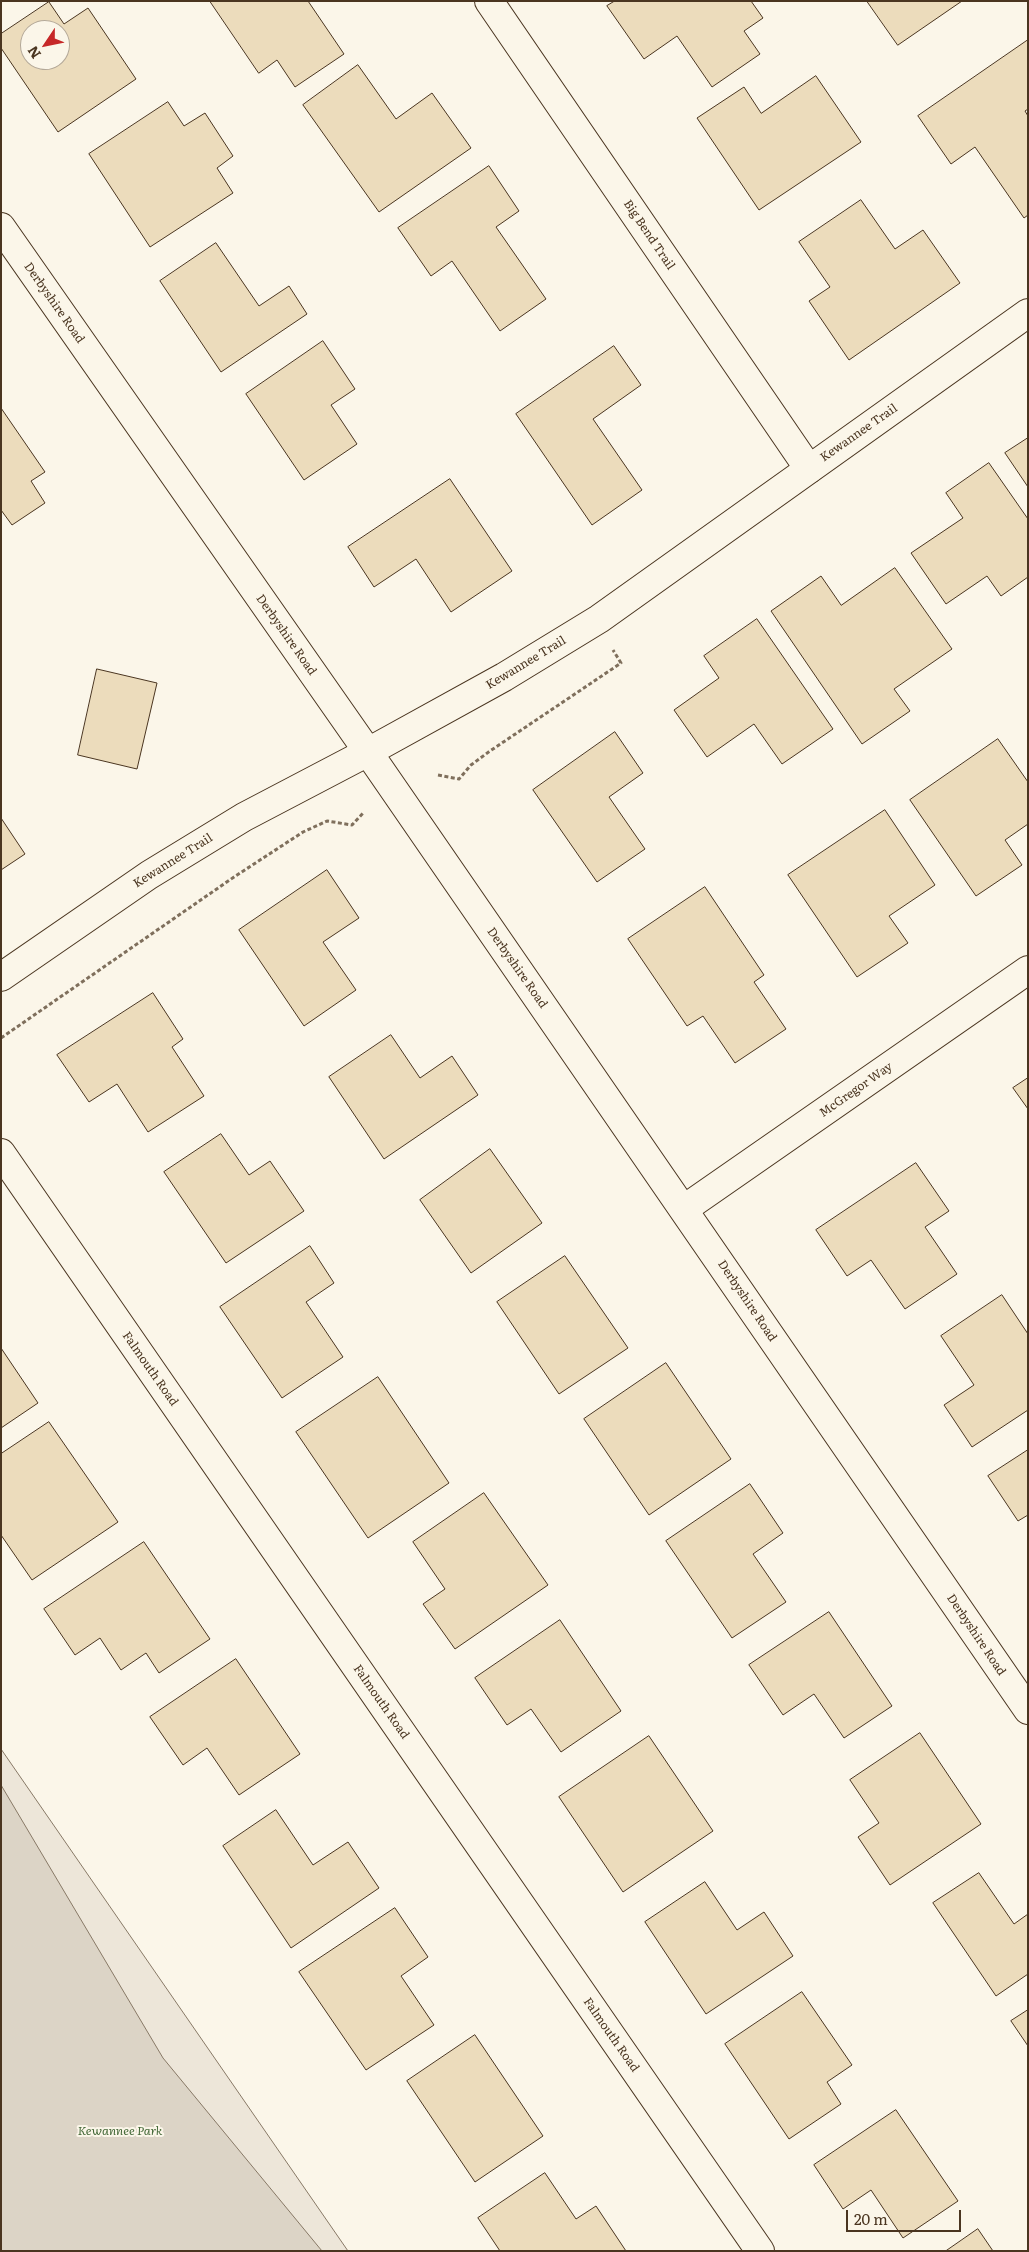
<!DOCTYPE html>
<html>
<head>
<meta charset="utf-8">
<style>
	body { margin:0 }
	#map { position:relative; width:1029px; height:2252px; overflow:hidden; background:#fbf6e9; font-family:Literata,serif }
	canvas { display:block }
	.frame { position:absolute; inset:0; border:2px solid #4a3520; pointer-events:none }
	.north { position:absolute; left:20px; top:20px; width:50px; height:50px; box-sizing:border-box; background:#fbf6e9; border:1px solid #b4a999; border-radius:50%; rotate:236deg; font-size:14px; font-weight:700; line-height:20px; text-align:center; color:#4a3520 }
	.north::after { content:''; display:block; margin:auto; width:18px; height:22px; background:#c62828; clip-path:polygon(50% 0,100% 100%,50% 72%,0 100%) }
	.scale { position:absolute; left:846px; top:2210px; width:115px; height:22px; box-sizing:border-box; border:2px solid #4a3520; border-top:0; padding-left:6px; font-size:15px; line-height:18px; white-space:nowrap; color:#4a3520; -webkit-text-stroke:4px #fbf6e9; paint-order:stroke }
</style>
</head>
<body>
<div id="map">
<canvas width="1029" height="2252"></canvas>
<div class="frame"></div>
<div class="north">N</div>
<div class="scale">20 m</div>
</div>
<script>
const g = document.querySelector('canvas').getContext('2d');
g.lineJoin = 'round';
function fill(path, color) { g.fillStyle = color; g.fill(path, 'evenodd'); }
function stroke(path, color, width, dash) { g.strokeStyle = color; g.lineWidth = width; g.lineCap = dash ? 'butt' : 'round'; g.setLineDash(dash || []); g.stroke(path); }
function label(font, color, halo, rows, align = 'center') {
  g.font = font + ' Literata,serif'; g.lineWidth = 4; g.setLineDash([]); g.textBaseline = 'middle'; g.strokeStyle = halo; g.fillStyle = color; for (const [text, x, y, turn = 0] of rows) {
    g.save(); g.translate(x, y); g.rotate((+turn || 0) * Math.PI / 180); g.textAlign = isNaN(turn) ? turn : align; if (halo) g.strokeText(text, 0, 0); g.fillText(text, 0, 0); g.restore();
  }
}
const green = new Path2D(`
	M 1,1749 L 348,2251 L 1,2251 Z`);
const water = new Path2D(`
	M 1,1785 L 163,2058 L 322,2251 L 1,2251 Z`);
const building = new Path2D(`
	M 210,1 L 308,1 L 344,54 L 295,87 L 277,60 L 259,73 Z
	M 615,1 L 751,1 L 763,18 L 744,31 L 760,54 L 712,87 L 677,36 L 644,59 L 607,6 Z
	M 867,1 L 962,1 L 898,45 Z
	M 49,2 L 64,24 L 88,8 L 136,79 L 58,132 L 1,48 L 1,34 ZM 30,30 L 60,30 L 60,60 L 30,60 Z
	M 1028,40 L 1028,109 L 1025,111 L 1028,116 L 1028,215 L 1024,218 L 975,147 L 951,164 L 918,116 Z
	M 358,65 L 396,119 L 432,93 L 471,148 L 379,212 L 303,105 Z
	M 816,76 L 861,142 L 759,210 L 697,118 L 744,87 L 761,113 Z
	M 168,102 L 184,126 L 205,113 L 233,156 L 217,168 L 233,193 L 150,247 L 89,154 Z
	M 489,166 L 519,211 L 496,227 L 546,299 L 500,331 L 452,261 L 431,276 L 398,228 Z
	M 861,200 L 895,249 L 923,230 L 960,283 L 849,360 L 809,301 L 830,287 L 799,242 Z
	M 216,243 L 259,306 L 289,286 L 307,314 L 221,372 L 160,281 Z
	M 323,341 L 355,389 L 331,405 L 357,444 L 304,480 L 246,394 Z
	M 614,346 L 641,385 L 593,419 L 642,490 L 592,525 L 516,414 Z
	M 1,408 L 45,472 L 31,481 L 45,503 L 12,525 L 1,510 Z
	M 1028,438 L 1028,487 L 1005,453 Z
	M 989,463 L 1028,519 L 1028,577 L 1001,596 L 987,576 L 946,604 L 911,553 L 963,518 L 946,493 Z
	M 450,479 L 512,571 L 451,612 L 416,559 L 374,587 L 348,547 Z
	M 895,568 L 952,649 L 894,689 L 910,711 L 862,744 L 771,611 L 821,576 L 841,605 Z
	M 757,619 L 833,729 L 782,764 L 754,724 L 707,757 L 674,710 L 719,678 L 704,656 Z
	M 97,669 L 157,683 L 137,769 L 78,755 Z
	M 615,732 L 643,773 L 609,797 L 645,849 L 597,882 L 533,790 Z
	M 998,739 L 1028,782 L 1028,824 L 1005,840 L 1022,865 L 976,896 L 910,800 Z
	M 885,810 L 935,885 L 889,916 L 908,943 L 857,977 L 788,875 Z
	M 1,818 L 25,854 L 1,870 Z
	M 327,870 L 359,918 L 323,942 L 356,990 L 304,1026 L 239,930 Z
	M 705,887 L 764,975 L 754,982 L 786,1029 L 735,1063 L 703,1016 L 687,1026 L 628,939 Z
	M 153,993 L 183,1039 L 172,1047 L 204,1096 L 148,1132 L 117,1084 L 89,1102 L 57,1055 Z
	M 391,1035 L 420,1078 L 452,1056 L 478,1095 L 384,1159 L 329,1077 Z
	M 1028,1078 L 1028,1109 L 1013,1088 Z
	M 221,1134 L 249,1175 L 270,1161 L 304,1211 L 226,1263 L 164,1172 Z
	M 490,1149 L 542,1223 L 471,1273 L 420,1200 Z
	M 916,1163 L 949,1211 L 925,1227 L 957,1274 L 905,1309 L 871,1260 L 847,1276 L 816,1230 Z
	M 310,1246 L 334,1283 L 306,1302 L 343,1357 L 282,1398 L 220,1307 Z
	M 565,1256 L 628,1348 L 559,1394 L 497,1302 Z
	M 1002,1295 L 1028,1334 L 1028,1410 L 972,1447 L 944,1405 L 974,1385 L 941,1336 Z
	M 1,1348 L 38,1403 L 1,1428 Z
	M 666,1363 L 731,1459 L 649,1515 L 584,1419 Z
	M 378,1377 L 449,1483 L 368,1538 L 296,1432 Z
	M 49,1422 L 118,1522 L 32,1580 L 1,1535 L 1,1454 Z
	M 1028,1450 L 1028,1515 L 1018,1521 L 988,1476 Z
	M 750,1484 L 783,1533 L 753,1554 L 786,1602 L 732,1638 L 666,1541 Z
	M 484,1493 L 548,1585 L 455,1649 L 423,1604 L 445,1589 L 413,1542 Z
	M 144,1542 L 210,1639 L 159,1673 L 146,1653 L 121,1670 L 100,1638 L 75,1655 L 44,1609 Z
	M 829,1612 L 892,1706 L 844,1738 L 814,1694 L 783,1715 L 749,1665 Z
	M 560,1620 L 621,1711 L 561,1752 L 531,1709 L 507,1725 L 475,1678 Z
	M 236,1659 L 300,1754 L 239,1795 L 207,1748 L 183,1765 L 150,1717 Z
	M 920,1733 L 981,1824 L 890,1885 L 858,1837 L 879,1823 L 850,1780 Z
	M 649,1736 L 713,1831 L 623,1892 L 559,1797 Z
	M 276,1810 L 313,1865 L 348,1842 L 379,1888 L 291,1948 L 223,1846 Z
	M 979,1873 L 1014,1924 L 1028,1914 L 1028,1974 L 996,1996 L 933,1903 Z
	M 705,1882 L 737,1930 L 764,1912 L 793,1956 L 706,2014 L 645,1922 Z
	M 395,1908 L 428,1957 L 401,1976 L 434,2025 L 366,2070 L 299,1972 Z
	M 802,1992 L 852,2065 L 827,2082 L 841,2104 L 789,2139 L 725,2044 Z
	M 1028,2010 L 1028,2046 L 1011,2021 Z
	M 475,2035 L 543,2136 L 475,2182 L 407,2081 Z
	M 896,2110 L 958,2201 L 903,2238 L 871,2190 L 843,2209 L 814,2165 Z
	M 545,2173 L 576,2219 L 596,2206 L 626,2251 L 500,2251 L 478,2218 Z
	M 978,2229 L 993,2251 L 946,2251 Z`);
const path = new Path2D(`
	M 438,775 L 459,779 L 471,765 L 490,751 L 621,663 L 613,650
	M 1,1038 L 234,877 L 303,832 L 327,821 L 352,825 L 364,812`);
const minor = new Path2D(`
	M 489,1 L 809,469
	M 1,227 L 368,752
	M 1,1153 L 760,2251
	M 684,1209 L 1028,970`);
const tertiary = new Path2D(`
	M 368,752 L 1028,1710
	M 1,977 L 149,875 L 244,817 L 368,752 L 504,677 L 599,619 L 1028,313`);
const streetNames = [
	["Big Bend Trail",649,235,56],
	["Derbyshire Road",54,303,55],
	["Kewannee Trail",859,433,-35],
	["Derbyshire Road",286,635,55],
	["Kewannee Trail",526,663,-31],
	["Kewannee Trail",173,861,-32],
	["Derbyshire Road",517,968,55],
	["McGregor Way",856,1090,-35],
	["Derbyshire Road",747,1301,56],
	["Falmouth Road",150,1369,55],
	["Derbyshire Road",976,1635,56],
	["Falmouth Road",381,1702,55],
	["Falmouth Road",611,2035,55]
];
const parkNames = [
	["Kewannee Park",120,2131]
];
fill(green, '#ede6d9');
stroke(green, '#887966', 1);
fill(water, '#dcd4c6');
stroke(water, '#887966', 1);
fill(building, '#ecdcbc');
stroke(building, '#4a3520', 1);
stroke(minor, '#4a3520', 30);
stroke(tertiary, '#4a3520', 30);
stroke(path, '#7f6f5c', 3, [4, 2.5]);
stroke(minor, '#fbf6e9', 28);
stroke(tertiary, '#fbf6e9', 28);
label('12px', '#4a3520', '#fbf6e9', streetNames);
label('italic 12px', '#436837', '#fbf6e9', parkNames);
</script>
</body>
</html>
